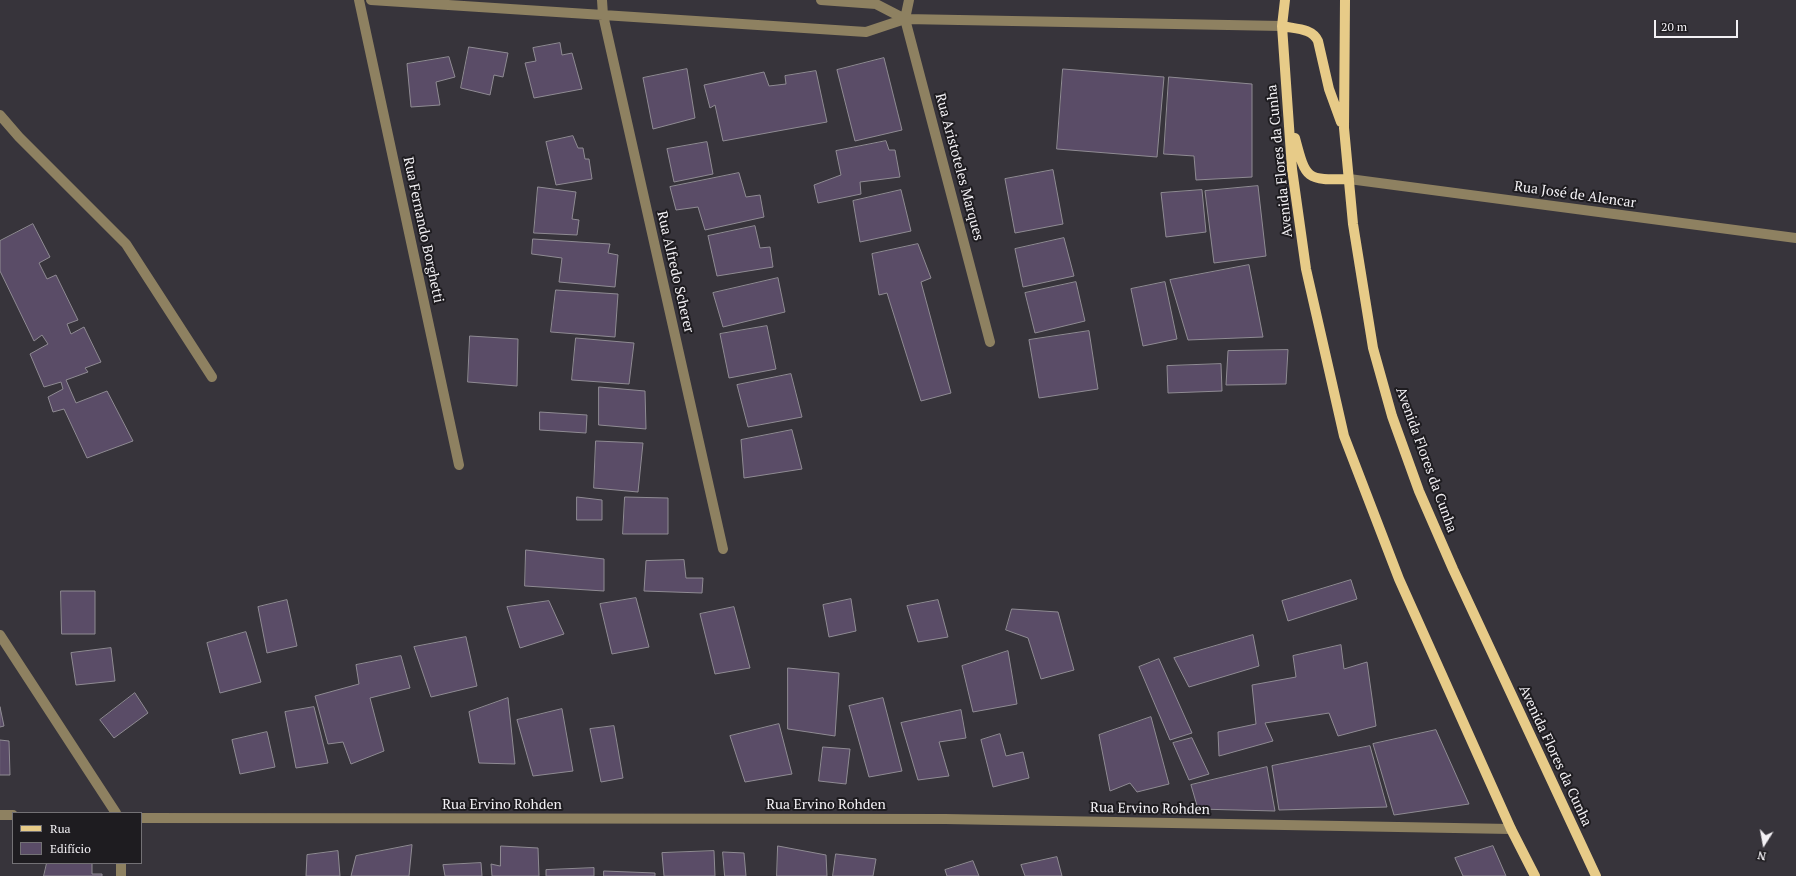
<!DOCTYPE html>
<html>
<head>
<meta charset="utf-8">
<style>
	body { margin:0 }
	#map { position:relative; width:1796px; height:876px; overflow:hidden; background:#37343b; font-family:"PT Serif",serif }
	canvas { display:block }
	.legend { position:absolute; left:12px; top:812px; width:130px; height:52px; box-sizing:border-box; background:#1e1c20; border:1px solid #737175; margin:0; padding:5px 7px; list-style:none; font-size:12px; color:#f3f1f5 }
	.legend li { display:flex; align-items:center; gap:8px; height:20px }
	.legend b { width:20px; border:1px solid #737175 }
	.north { position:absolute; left:1744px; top:824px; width:40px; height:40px; -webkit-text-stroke:3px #1e1c20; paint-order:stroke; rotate:191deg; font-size:11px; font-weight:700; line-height:16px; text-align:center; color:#f3f1f5 }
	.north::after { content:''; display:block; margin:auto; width:14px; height:18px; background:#f3f1f5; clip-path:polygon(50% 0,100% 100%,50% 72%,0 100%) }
	.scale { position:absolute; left:1654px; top:20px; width:84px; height:18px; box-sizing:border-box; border:2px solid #f3f1f5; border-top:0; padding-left:5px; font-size:12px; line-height:14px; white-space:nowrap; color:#f3f1f5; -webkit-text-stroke:3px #1e1c20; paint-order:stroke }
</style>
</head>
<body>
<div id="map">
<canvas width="1796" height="876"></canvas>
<ul class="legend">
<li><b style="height:5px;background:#e7cb88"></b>Rua</li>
<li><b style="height:11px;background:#5a4c67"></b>Edifício</li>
</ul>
<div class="north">N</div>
<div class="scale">20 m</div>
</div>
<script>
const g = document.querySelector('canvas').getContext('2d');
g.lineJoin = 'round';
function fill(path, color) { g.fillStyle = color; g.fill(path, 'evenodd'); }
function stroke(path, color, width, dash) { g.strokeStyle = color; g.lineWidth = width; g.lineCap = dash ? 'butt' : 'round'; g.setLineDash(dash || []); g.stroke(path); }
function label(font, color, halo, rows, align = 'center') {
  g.font = font + ' "PT Serif",serif'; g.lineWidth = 4; g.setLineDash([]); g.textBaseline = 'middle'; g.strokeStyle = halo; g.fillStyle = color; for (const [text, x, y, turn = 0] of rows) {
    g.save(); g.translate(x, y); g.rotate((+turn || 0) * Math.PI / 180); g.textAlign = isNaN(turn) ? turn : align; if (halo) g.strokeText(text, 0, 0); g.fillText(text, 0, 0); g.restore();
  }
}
const building = new Path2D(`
	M 560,43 L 562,55 L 572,53 L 582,89 L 534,98 L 525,63 L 536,61 L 533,48 Z
	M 469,47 L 508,53 L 503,77 L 494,75 L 490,95 L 461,88 Z
	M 449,57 L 455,77 L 436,82 L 440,105 L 411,107 L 407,64 Z
	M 884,58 L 902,130 L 855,141 L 837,70 Z
	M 687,69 L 695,118 L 653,129 L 643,78 Z
	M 1063,69 L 1164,77 L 1157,157 L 1057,149 Z
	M 816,71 L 827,122 L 723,141 L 715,105 L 710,108 L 704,85 L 764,72 L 769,86 L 786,84 L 785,76 Z
	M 1169,77 L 1252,84 L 1252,177 L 1196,180 L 1194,156 L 1164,154 Z
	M 573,136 L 578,148 L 583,148 L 585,159 L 589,159 L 592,179 L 556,185 L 546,142 Z
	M 886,141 L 889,150 L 895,150 L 900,177 L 860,182 L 861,194 L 818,203 L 814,185 L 841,175 L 836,151 Z
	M 707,142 L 713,174 L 674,182 L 667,149 Z
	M 1053,170 L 1063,224 L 1015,233 L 1005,179 Z
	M 739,173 L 746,197 L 760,195 L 764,217 L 705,230 L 698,207 L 676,210 L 670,187 Z
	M 1258,186 L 1266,256 L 1214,263 L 1205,191 Z
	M 538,187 L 576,192 L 572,219 L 579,220 L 577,235 L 534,233 Z
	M 901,190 L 911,231 L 860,242 L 853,201 Z
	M 1202,190 L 1206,232 L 1166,237 L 1161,193 Z
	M 33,224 L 50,257 L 39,263 L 47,279 L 56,275 L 78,320 L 67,324 L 71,334 L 84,327 L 101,362 L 85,368 L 88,372 L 66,380 L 76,403 L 107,391 L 133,441 L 87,458 L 64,409 L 53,412 L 48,397 L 63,389 L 61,382 L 44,387 L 30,354 L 48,344 L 42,335 L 34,341 L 0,271 L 0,241 Z
	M 755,226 L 760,248 L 770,247 L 773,267 L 717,276 L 708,236 Z
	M 1064,238 L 1074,276 L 1023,287 L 1015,249 Z
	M 533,239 L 610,244 L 608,253 L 618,255 L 615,287 L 559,282 L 562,258 L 532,254 Z
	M 918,244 L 931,278 L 921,282 L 951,393 L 921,401 L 887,293 L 879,295 L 872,254 Z
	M 1249,265 L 1263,337 L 1188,340 L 1170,280 Z
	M 778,278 L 785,312 L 723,327 L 713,293 Z
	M 1076,282 L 1085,321 L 1035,333 L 1025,293 Z
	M 1165,282 L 1177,339 L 1143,346 L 1131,289 Z
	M 556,290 L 618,294 L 615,337 L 551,332 Z
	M 767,326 L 776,369 L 729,378 L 720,334 Z
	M 1089,331 L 1098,389 L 1039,398 L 1029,340 Z
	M 470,336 L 518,339 L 517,386 L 468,382 Z
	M 576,338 L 634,343 L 629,384 L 572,380 Z
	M 1288,350 L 1286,384 L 1226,385 L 1228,351 Z
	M 1221,364 L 1222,391 L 1168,393 L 1167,366 Z
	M 791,374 L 802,417 L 748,427 L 737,385 Z
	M 599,387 L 645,391 L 646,429 L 599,425 Z
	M 540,412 L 587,415 L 586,433 L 540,430 Z
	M 792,430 L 802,469 L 744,478 L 741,440 Z
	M 596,441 L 643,443 L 638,492 L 594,488 Z
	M 577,497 L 602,500 L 602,520 L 577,520 Z
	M 625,497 L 668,498 L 668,534 L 623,534 Z
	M 526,550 L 604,559 L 604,591 L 525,586 Z
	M 684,560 L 686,578 L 703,578 L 702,593 L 644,591 L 646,561 Z
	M 1351,580 L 1357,599 L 1288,621 L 1282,601 Z
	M 61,591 L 95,591 L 95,634 L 62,634 Z
	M 636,598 L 649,647 L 612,654 L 600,604 Z
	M 851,599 L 856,631 L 829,637 L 823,605 Z
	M 287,600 L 297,646 L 267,653 L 258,607 Z
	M 938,600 L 948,637 L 918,642 L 907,606 Z
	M 549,601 L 564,634 L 520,648 L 507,607 Z
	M 734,607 L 750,668 L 715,674 L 700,614 Z
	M 1012,609 L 1058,612 L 1074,670 L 1041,679 L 1028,638 L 1006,630 Z
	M 246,632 L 261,682 L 220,693 L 207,643 Z
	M 1253,635 L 1259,666 L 1189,687 L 1174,658 Z
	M 466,637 L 477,686 L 431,697 L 414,647 Z
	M 1341,645 L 1344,669 L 1367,662 L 1376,726 L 1338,736 L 1329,713 L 1265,723 L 1273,741 L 1219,756 L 1218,732 L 1256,724 L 1252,685 L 1296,677 L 1293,656 Z
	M 111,648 L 115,681 L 76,685 L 71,653 Z
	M 1008,651 L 1017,704 L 973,712 L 962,666 Z
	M 401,656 L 410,688 L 370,698 L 384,751 L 351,764 L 343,742 L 328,744 L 315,696 L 359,684 L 356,665 Z
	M 1159,659 L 1192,733 L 1170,740 L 1139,667 Z
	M 788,668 L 839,673 L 835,736 L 788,729 Z
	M 135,693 L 148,713 L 114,738 L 100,720 Z
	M 508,698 L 515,764 L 479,763 L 469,712 Z
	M 883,698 L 902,771 L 869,777 L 849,706 Z
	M 0,707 L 4,726 L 0,727 Z
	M 314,707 L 328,763 L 296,768 L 285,712 Z
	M 562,709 L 573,771 L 533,776 L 517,720 Z
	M 961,710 L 966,738 L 939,742 L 949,776 L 918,780 L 901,723 Z
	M 1151,717 L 1169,784 L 1137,792 L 1130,783 L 1110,791 L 1099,735 Z
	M 779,724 L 792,774 L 745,782 L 730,736 Z
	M 614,726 L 623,778 L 601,782 L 590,729 Z
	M 1436,730 L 1469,804 L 1394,815 L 1373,744 Z
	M 267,732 L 275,767 L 240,774 L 232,740 Z
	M 1000,734 L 1006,756 L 1023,752 L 1029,778 L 993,787 L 981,740 Z
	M 1192,738 L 1209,774 L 1189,780 L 1173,743 Z
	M 0,740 L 9,741 L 10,775 L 0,775 Z
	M 1370,746 L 1387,807 L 1279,810 L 1272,766 Z
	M 823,747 L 850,749 L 846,784 L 819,781 Z
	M 1267,767 L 1275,811 L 1198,809 L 1191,785 Z
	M 412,845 L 409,876 L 351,876 L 356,856 Z
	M 501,846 L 538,848 L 539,876 L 492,876 L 491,864 L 500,866 Z
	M 778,846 L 826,855 L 827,876 L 777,876 Z
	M 1493,846 L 1506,876 L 1463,876 L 1455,858 Z
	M 338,851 L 340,876 L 306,876 L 307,855 Z
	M 714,851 L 715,876 L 664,876 L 662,853 Z
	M 723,852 L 744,853 L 746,876 L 725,876 Z
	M 836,854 L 876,859 L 873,876 L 833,876 Z
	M 1057,857 L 1062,876 L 1025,876 L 1021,865 Z
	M 973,861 L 979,876 L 947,876 L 945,870 Z
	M 47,863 L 92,863 L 92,874 L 102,874 L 102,876 L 44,876 Z
	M 481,863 L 482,876 L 445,876 L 443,865 Z
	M 594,868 L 594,876 L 546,876 L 546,870 Z
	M 604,871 L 655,873 L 655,876 L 604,876 Z`);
const minor = new Path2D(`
	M 359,0 L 459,465
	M 371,0 L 866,32 L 905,19 L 1282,26
	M 602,0 L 603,15 L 723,549
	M 821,0 L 876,4 L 905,19
	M 909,0 L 905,19 L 990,342
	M 0,115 L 19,137 L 126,244 L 212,377
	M 1349,179 L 1796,238
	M 0,635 L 116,813
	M 0,815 L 13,815
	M 141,818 L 945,819 L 1511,829
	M 121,863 L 121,876`);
const major = new Path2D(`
	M 1285,0 L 1282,26 L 1292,169 L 1306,269 L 1344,436 L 1399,579 L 1511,829 L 1535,876
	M 1345,0 L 1344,128 L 1353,224 L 1373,348 L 1392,416 L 1419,491 L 1453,569 L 1596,876
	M 1282,26 C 1296,29 1312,28 1318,41 L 1329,89 L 1341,122
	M 1295,138 C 1306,180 1306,180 1349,179`);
const streetNames = [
	["Avenida Flores da Cunha",1280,161,-96],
	["Rua Aristoteles Marques",959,167,75],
	["Rua José de Alencar",1575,195,8],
	["Rua Fernando Borghetti",423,230,78],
	["Rua Alfredo Scherer",675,272,77],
	["Avenida Flores da Cunha",1426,460,70],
	["Avenida Flores da Cunha",1555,756,65],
	["Rua Ervino Rohden",502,805],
	["Rua Ervino Rohden",826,805],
	["Rua Ervino Rohden",1150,809,1]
];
fill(building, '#5a4c67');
stroke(building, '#8f8b93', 1);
stroke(minor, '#8e8161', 10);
stroke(major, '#e7cb88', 10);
label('14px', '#f3f1f5', '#1e1c20', streetNames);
</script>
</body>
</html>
